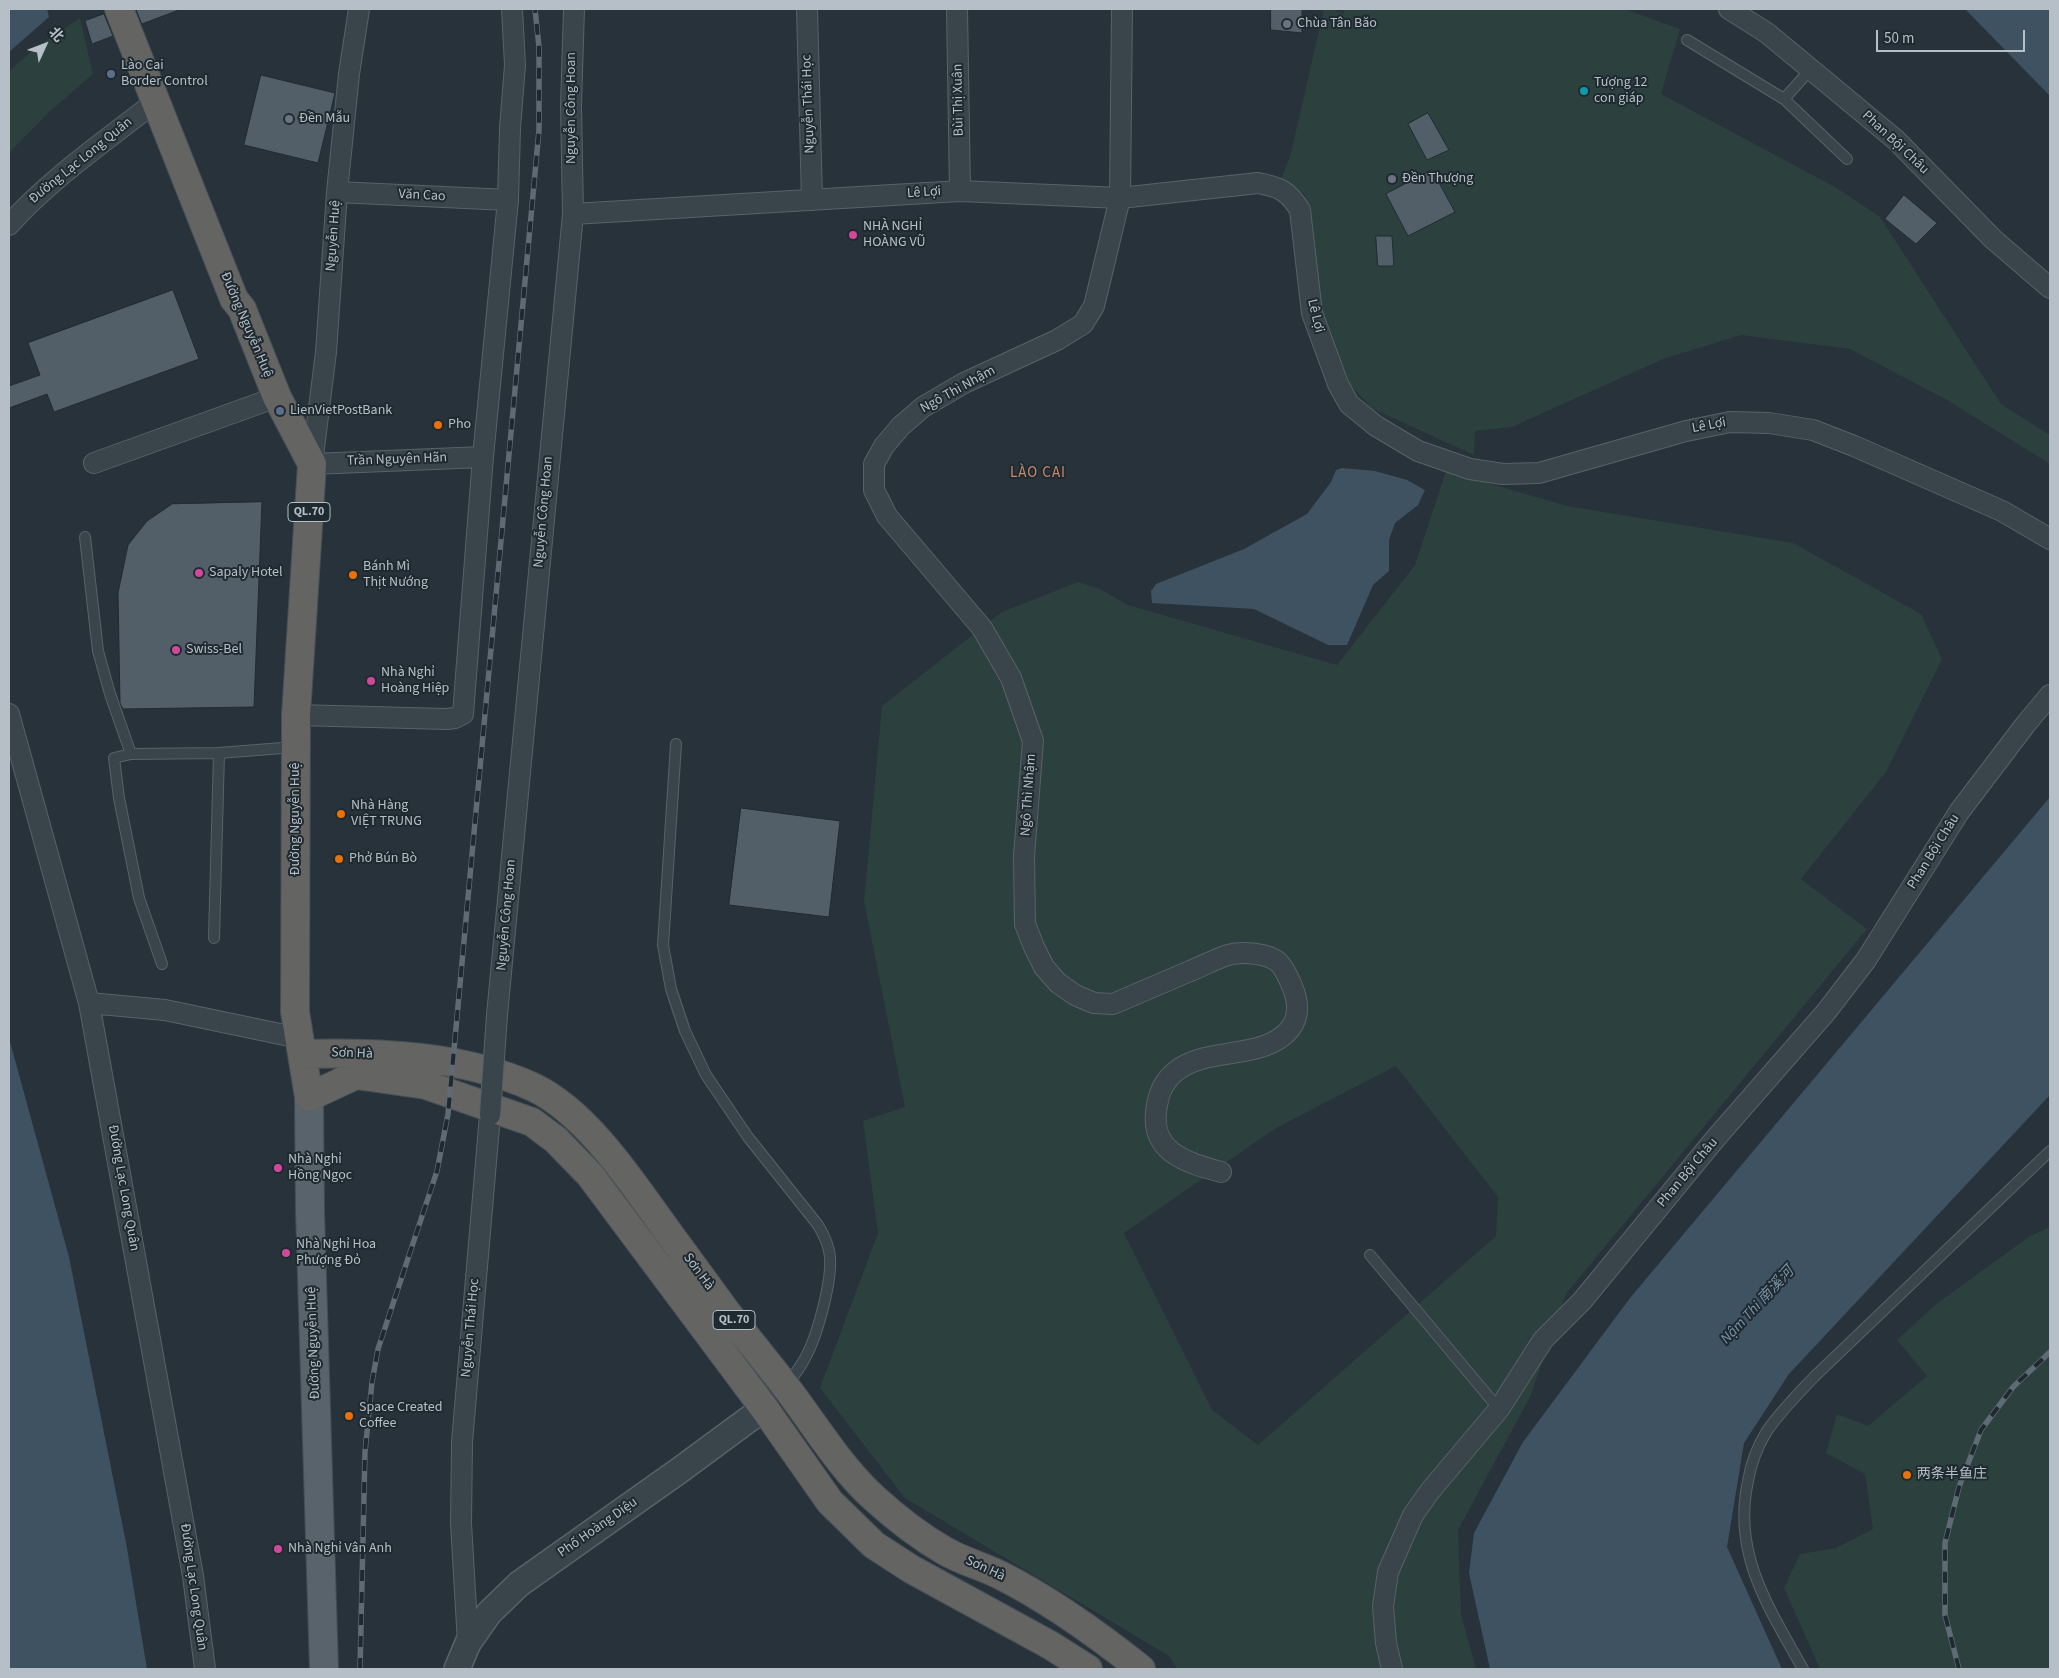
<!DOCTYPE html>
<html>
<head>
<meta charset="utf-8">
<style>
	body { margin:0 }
	#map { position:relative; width:2059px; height:1678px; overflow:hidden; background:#27323b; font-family:"Source Sans 3","Noto Sans SC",sans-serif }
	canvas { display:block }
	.frame { position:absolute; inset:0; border:10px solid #b6bfc7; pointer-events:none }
	.north { position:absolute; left:20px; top:20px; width:50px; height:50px; -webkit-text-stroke:4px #1f2930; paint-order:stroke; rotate:47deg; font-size:14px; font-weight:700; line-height:20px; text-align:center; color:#b6bfc7 }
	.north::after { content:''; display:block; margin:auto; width:18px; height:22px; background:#b6bfc7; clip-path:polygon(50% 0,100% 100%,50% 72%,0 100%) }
	.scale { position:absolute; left:1876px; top:30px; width:149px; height:22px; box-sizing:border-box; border:2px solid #b6bfc7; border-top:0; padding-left:6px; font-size:15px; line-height:18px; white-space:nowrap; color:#b6bfc7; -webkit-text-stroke:4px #1f2930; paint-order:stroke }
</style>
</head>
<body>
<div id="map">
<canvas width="2059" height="1678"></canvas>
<div class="frame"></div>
<div class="north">北</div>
<div class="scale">50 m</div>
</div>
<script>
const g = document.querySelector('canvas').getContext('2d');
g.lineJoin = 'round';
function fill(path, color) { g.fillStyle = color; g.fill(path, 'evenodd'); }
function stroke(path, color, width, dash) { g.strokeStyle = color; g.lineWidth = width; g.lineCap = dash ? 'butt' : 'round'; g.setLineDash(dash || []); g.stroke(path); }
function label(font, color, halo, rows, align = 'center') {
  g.font = font + ' "Source Sans 3","Noto Sans SC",sans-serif'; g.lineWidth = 4; g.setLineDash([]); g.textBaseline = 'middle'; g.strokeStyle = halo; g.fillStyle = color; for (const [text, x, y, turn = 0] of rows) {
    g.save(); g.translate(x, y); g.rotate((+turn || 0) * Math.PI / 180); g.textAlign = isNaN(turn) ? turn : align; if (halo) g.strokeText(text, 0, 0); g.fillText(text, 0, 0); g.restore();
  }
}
const green = new Path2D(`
	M 1324,9 L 1331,9 L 1344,14 L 1344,9 L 1624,9 L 1680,29 L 1661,94 L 1837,188 L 1880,217 L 2001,404 L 2050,435 L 2050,464 L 1947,400 L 1850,349 L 1741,335 L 1663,359 L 1512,427 L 1475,431 L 1474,455 L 1373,409 L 1351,386 L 1320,312 L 1305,195 L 1281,179 L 1290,157 Z
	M 80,18 L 93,74 L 48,113 L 9,153 L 9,71 L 39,45 Z
	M 1446,471 L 1567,506 L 1793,543 L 1921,614 L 1942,659 L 1886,772 L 1801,879 L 1867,929 L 1566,1294 L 1530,1397 L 1458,1530 L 1461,1614 L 1476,1669 L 1177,1669 L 1169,1656 L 905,1498 L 820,1388 L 878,1233 L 863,1121 L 905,1107 L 864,901 L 882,706 L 1002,612 L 1078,582 L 1100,589 L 1128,605 L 1337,665 L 1415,565 ZM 1396,1066 L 1498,1197 L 1496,1236 L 1258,1445 L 1212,1410 L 1124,1233 L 1276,1128 Z
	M 2050,1227 L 2050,1669 L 1820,1669 L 1784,1588 L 1800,1554 L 1836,1548 L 1873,1529 L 1865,1474 L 1826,1453 L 1837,1414 L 1868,1426 L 1927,1376 L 1897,1340 L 1936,1304 L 2030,1236 Z`);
const water = new Path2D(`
	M 9,9 L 47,9 L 49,17 L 9,52 Z
	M 1965,9 L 2050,9 L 2050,96 Z
	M 1342,468 L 1375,471 L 1407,480 L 1425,490 L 1418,505 L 1395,523 L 1389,540 L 1389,571 L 1373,585 L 1347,645 L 1328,645 L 1254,609 L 1152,603 L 1151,591 L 1156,584 L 1244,549 L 1307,514 L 1331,482 L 1336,470 Z
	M 2050,797 L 2050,1095 L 1789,1374 L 1744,1443 L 1727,1547 L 1782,1669 L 1490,1669 L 1469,1573 L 1474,1533 L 1523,1442 L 1630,1298 Z
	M 9,1038 L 69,1257 L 127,1548 L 147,1669 L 9,1669 Z`);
const building = new Path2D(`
	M 136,9 L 179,9 L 179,10 L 142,24 Z
	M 1271,9 L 1302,9 L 1302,33 L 1271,30 Z
	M 104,14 L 113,36 L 92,44 L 85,21 Z
	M 261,75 L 335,93 L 318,163 L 244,145 Z
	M 1428,113 L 1449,150 L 1427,160 L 1408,124 Z
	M 1432,170 L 1455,212 L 1408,236 L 1386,194 Z
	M 1904,195 L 1937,223 L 1916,244 L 1885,219 Z
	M 1376,236 L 1392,236 L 1394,266 L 1378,266 Z
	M 173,290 L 199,359 L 54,412 L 47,394 L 9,408 L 9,386 L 40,375 L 28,343 Z
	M 262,502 L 254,707 L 123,709 L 120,703 L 118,593 L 128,545 L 147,521 L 172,504 Z
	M 741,808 L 840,821 L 829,917 L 729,905 Z`);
const service = new Path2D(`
	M 1687,40 L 1784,99 L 1810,70
	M 1784,99 L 1847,159
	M 85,537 L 98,651 L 110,694 L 131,754
	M 676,744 L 663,945 L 671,989 L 685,1031 L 706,1075 L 748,1137 L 818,1225 C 824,1235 829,1245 830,1257 C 832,1282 817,1338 804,1360 C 799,1369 793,1377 787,1385
	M 214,938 L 219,753
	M 162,964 L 139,898 L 119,798 L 114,758 L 131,754 L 219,753 L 295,747
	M 1370,1255 L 1499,1409
	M 1803,1669 C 1769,1608 1732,1554 1748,1481 C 1751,1463 1757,1447 1767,1431 C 1780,1412 1798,1394 1814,1377 L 2050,1151`);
const minor = new Path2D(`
	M 359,9 L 349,74 L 337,192 L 326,352 L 312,464 L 483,457
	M 807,9 L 812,200
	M 957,9 L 960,191
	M 1122,9 L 1120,198 L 1094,306 L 1083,324 L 1057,340 L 964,383 L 923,407 L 901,426 L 884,446 L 874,464 L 874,490 L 887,516 L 982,628 L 1011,678 L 1033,741 L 1024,856 L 1025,924 L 1034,947 L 1044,967 L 1058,983 L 1075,995 L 1094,1003 L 1113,1004 C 1139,993 1164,982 1190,971 C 1203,966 1215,959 1228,955 C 1242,951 1269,953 1279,963 C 1285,969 1289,979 1292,986 C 1298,1000 1300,1016 1290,1029 C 1264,1061 1205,1046 1175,1072 C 1165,1080 1159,1093 1157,1105 C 1148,1151 1184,1162 1221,1172
	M 1729,9 L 1767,33 L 1896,140 L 1993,239 L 2050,288
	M 337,192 L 508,200
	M 573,214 L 960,191 L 1120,198 L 1258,183 C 1280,187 1288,191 1300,210 L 1312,313 L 1338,384 L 1349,404 L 1376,426 L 1418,451 L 1470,469 L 1503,474 L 1539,473 L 1686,431 L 1730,422 L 1769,423 L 1813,430 L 1854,446 L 2002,511 L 2050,539
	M 9,225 C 52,177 106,141 156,101
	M 94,463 L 277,397
	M 9,714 L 89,1003 L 193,1576 L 205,1669
	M 296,715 L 447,719 L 455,718 L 463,714 L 483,457 L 508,200 L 510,128 L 515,65 L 512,9
	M 89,1003 L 165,1010 L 299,1038
	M 497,1015 L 573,214 L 571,106 L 574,9
	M 468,1643 L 461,1523 L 462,1442 L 490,1115
	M 1392,1669 L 1386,1643 L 1383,1606 L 1388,1572 L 1413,1515 L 1430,1491 L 1499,1409 L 1543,1340 L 1582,1301 L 1715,1139 L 1826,1012 L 1866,960 L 1959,812 L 2025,725 L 2050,695`);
const tertiary = new Path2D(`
	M 457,1669 L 468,1643 L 489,1613 L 519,1584 L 680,1470 L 764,1408`);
const primary = new Path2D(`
	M 309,1097 L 310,1212 L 324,1669`);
const trunk = new Path2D(`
	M 119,9 L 234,299 L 242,309 L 277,397 L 312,464 L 296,715 L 295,1012 L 309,1097 L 356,1075 L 426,1085 L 532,1122 L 556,1140 L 590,1175 L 764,1408 L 830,1502 L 874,1545 L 911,1569 L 1050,1645 L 1088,1669
	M 302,1054 C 378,1052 463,1055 533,1087 C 584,1111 628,1176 660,1221 C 683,1252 705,1283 728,1314 C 747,1338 767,1362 786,1387 C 815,1425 839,1466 874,1498 C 896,1518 919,1536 945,1551 C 962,1561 982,1566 1000,1575 C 1050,1600 1097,1634 1141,1669`);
const rail = new Path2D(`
	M 360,1669 L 365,1452 L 372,1382 L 378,1349 L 437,1171 L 448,1114 L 539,130 L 539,47 L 535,9
	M 1959,1669 L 1945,1615 L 1945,1543 L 1959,1487 L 1981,1430 L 2013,1387 L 2050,1352`);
const minorBridge = new Path2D(`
	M 490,1115 L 497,1015`);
const markers = [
	[1287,24,5,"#6b7280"],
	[111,74,5,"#5c6f8a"],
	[1584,91,5,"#0f9aa8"],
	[289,119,5,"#6b7280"],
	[1392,179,5,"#6b7280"],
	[853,235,5,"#d1479c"],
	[280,411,5,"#5c6f8a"],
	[438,425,5,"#e8710a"],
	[199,573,5,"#d1479c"],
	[353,575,5,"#e8710a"],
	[176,650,5,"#d1479c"],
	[371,681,5,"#d1479c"],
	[341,814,5,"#e8710a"],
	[339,859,5,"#e8710a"],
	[278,1168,5,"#d1479c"],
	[286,1253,5,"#d1479c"],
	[349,1416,5,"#e8710a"],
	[1907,1475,5,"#e8710a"],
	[278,1549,5,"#d1479c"]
];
const shields = [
	[309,512,42],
	[734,1320,42]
];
const shieldNames = [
	["QL.70",309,512],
	["QL.70",734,1320]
];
const poiNames = [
	["Chùa Tân Băo",1297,24],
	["Lào Cai",121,66],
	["Border Control",121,82],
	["Tượng 12",1594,83],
	["con giáp",1594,99],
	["Đền Mẫu",299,119],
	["Đền Thượng",1402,179],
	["NHÀ NGHỈ",863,227],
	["HOÀNG VŨ",863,243],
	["LienVietPostBank",290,411],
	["Pho",448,425],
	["Bánh Mì",363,567],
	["Thịt Nướng",363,583],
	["Sapaly Hotel",209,573],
	["Swiss-Bel",186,650],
	["Nhà Nghỉ",381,673],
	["Hoàng Hiệp",381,689],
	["Nhà Hàng",351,806],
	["VIỆT TRUNG",351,822],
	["Phở Bún Bò",349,859],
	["Nhà Nghỉ",288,1160],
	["Hồng Ngọc",288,1176],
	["Nhà Nghỉ Hoa",296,1245],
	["Phượng Đỏ",296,1261],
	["Space Created",359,1408],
	["Coffee",359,1424],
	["两条半鱼庄",1917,1475],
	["Nhà Nghỉ Vân Anh",288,1549]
];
const streetNames = [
	["Bùi Thị Xuân",959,100,-91],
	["Nguyễn Thái Học",809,104,-92],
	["Nguyễn Công Hoan",572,108,-90],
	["Phan Bội Châu",1895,143,43],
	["Đường Lạc Long Quân",81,161,-39],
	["Lê Lợi",924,193,-4],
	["Văn Cao",422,196,3],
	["Nguyễn Huệ",334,236,-86],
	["Lê Lợi",1315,316,76],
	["Đường Nguyễn Huệ",246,325,67],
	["Ngô Thì Nhậm",958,390,-29],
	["Lê Lợi",1709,426,-11],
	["Trần Nguyên Hãn",397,460,-2],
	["Nguyễn Công Hoan",544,512,-85],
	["Ngô Thì Nhậm",1029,795,-86],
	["Đường Nguyễn Huệ",296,819,-90],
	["Phan Bội Châu",1934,852,-58],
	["Nguyễn Công Hoan",507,915,-85],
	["Sơn Hà",352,1054,2],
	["Phan Bội Châu",1688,1173,-50],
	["Đường Lạc Long Quân",123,1188,80],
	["Sơn Hà",698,1272,54],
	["Nguyễn Thái Học",471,1328,-85],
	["Đường Nguyễn Huệ",314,1343,-92],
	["Phố Hoàng Diệu",598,1528,-35],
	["Sơn Hà",985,1569,25],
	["Đường Lạc Long Quân",193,1587,82]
];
const neighbourhoodNames = [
	["LÀO CAI",1038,474]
];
const waterNames = [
	["Nậm Thi 南溪河",1758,1306,-47]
];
fill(green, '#2c403e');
fill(water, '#3e5262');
fill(building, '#525f69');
stroke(building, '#212b32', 1);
stroke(service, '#586269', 12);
stroke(minor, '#586269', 22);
stroke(tertiary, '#586269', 28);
stroke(primary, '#434d54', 30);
stroke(trunk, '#454f56', 30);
stroke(service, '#3a444b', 10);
stroke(minor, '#3a444b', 20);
stroke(tertiary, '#3a444b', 25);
stroke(primary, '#59636b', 28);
stroke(trunk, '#646462', 28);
stroke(rail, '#5f6a74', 5.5);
stroke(rail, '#1f2930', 4, [11]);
stroke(minorBridge, '#586269', 22, []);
stroke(minorBridge, '#3a444b', 20);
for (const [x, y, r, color] of markers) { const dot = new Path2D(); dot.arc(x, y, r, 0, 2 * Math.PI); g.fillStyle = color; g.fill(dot); stroke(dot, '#1f2930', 2); }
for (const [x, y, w] of shields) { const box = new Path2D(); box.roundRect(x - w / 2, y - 9.5, w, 19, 4); g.fillStyle = '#1f2930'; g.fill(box); stroke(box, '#b6bfc7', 1); }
label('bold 12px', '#b6bfc7', null, shieldNames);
label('14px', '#b6bfc7', '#1f2930', poiNames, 'left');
label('14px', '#b6bfc7', '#1f2930', streetNames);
g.letterSpacing = '1px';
label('15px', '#c88a6f', '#1f2930', neighbourhoodNames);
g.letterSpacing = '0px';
label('italic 15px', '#7a93a6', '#1f2930', waterNames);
</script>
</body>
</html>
